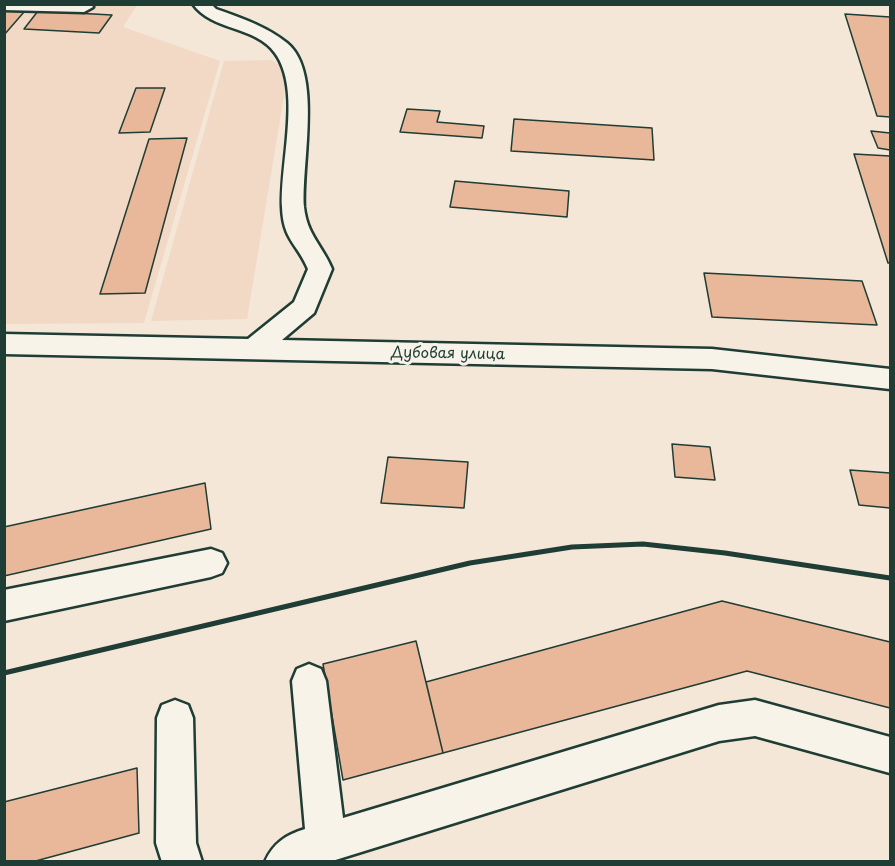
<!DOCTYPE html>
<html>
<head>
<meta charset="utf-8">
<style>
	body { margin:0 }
	#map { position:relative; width:895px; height:866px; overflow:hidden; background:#f4e7d8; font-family:"Playpen Sans",sans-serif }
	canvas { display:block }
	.frame { position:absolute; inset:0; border:6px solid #1f3d34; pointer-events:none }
</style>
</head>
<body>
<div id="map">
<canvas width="895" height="866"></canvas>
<div class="frame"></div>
</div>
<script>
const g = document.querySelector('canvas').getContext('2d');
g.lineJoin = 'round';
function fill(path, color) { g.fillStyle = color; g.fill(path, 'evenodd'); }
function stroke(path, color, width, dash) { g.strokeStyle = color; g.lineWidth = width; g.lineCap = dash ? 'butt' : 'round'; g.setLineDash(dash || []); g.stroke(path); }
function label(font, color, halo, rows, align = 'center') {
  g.font = font + ' "Playpen Sans",sans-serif'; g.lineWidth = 6; g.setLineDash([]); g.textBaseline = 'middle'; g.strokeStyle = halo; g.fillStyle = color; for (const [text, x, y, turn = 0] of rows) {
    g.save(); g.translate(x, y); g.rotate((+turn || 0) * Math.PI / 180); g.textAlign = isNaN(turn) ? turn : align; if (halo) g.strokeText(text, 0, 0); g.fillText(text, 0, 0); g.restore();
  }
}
const built = new Path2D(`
	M 4,5 L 137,5 L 123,27 L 220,61 L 144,323 L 5,324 Z
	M 272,60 L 288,72 L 247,319 L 151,321 L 224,61 Z`);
const building = new Path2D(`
	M 4,11 L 24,12 L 4,35 Z
	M 38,11 L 112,15 L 99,33 L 24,29 Z
	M 845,14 L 890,17 L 890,117 L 877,116 Z
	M 136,88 L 165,88 L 150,132 L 119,133 Z
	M 407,109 L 440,111 L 437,122 L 484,126 L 482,138 L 400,132 Z
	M 514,119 L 652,128 L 654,160 L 511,151 Z
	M 871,131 L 890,133 L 890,150 L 878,148 Z
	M 187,138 L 145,293 L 100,294 L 149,139 Z
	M 854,154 L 890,156 L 890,263 L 888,263 Z
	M 455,181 L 569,191 L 567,217 L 450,207 Z
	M 704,273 L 862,281 L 877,325 L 712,317 Z
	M 672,444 L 710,447 L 715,480 L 675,477 Z
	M 388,457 L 468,462 L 464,508 L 381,503 Z
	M 850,470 L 890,473 L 890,508 L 859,505 Z
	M 205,483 L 211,529 L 4,576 L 4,527 Z
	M 722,601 L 890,642 L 890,708 L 747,671 L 443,753 L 426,682 Z
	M 416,641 L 443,753 L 343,780 L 323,664 Z
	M 137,768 L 139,833 L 32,862 L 4,862 L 4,802 Z`);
const minor = new Path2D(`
	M 4,4 L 91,4 L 93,7 L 84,12 L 4,10 Z
	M 193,4 L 211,4 L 216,9 C 241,18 266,26 287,43 C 323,72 301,165 304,207 C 307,235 322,245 332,269 L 314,313 L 282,340 L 712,349 L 890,369 L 890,389 L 712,369 L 4,354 L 4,334 L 248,339 L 294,302 L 308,269 C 297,243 283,240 282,207 C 280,162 302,90 275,53 C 256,26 212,31 193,4 Z
	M 211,549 L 222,553 L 227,563 L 222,573 L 211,577 L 4,621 L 4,590 Z
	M 309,664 L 321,669 L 326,681 L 343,818 L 719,705 L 755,700 L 890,737 L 890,773 L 755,736 L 719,741 L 329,862 L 265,862 C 273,843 286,835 305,829 L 292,681 L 297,669 Z
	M 175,700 L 188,705 L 193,718 L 196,843 L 202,862 L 162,862 L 156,843 L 157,718 L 162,705 Z`);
const rail = new Path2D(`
	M 4,673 L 470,563 L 572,547 L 643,544 L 725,553 L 890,578`);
const streetNames = [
	["Дубовая улица",448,354,1]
];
fill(built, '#f1d9c5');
fill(building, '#e9b79a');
stroke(building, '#1f3d34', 1.5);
stroke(minor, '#1f3d34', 5);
fill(minor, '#f7f3e8');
stroke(rail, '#1f3d34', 5);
label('15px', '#1f3d34', '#f7f3e8', streetNames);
</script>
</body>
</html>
